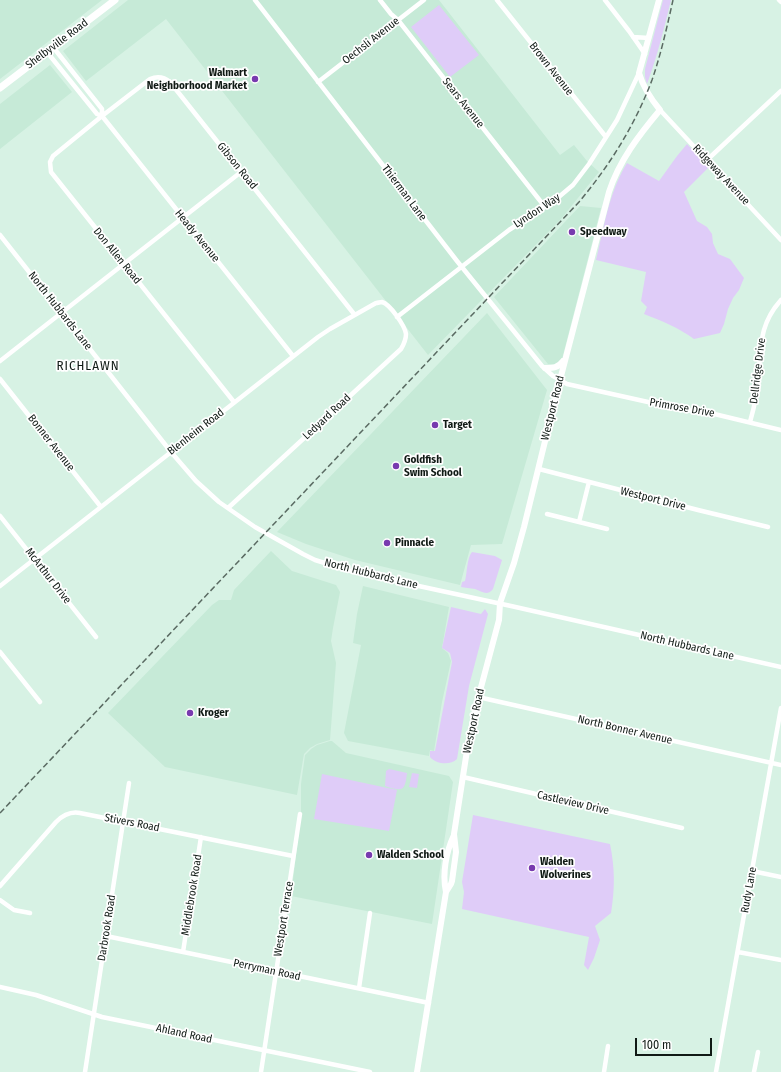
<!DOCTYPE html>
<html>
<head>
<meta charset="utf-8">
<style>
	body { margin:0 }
	#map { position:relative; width:781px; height:1072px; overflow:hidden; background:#d7f2e4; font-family:"Fira Sans Condensed",sans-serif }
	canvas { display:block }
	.scale { position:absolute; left:635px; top:1038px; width:77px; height:18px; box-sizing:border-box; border:2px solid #101a15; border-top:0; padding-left:5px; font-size:12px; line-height:14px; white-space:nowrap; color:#101a15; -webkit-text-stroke:3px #fff; paint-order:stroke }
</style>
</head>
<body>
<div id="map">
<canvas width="781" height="1072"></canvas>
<div class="scale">100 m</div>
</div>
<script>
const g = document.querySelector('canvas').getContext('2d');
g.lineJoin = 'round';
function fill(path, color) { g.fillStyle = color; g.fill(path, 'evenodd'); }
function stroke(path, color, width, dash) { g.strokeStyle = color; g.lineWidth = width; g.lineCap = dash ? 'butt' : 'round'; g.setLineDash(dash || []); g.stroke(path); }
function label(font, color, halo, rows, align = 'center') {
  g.font = font + ' "Fira Sans Condensed",sans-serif'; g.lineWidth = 3.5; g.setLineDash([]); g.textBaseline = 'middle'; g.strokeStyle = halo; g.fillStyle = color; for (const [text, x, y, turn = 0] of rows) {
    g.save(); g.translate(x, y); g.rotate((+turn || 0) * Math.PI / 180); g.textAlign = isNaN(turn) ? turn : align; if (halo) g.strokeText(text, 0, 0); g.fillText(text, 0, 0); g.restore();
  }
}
const built = new Path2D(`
	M 0,0 L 102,0 L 0,79 Z
	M 128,0 L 439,0 L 560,155 L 574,145 L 587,161 L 599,172 L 561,219 L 428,355 L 166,19 L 86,81 L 63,51 Z
	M 50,65 L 72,92 L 0,149 L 0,104 Z
	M 580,206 L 601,208 L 562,359 L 555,365 L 548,364 L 494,297 Z
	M 487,313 L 547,390 L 502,544 L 471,545 L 460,585 L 355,560 L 306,544 L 277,532 Z
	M 271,551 L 292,571 L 336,585 L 340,592 L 333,628 L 331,641 L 336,663 L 330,740 L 317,744 L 310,748 L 304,754 L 297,795 L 165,767 L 108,713 L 212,605 L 219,600 L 231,600 L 234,590 Z
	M 363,586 L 449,607 L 442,648 L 448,653 L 451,661 L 442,702 L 434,751 L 430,750 L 429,756 L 348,741 L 344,733 L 361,645 L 353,643 L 357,614 Z
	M 330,741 L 332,741 L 346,753 L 449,776 L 453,782 L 432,924 L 291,896 L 301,814 L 301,784 L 305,755 L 311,749 L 317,745 Z`);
const green = new Path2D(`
	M 663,0 L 671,0 C 664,29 657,57 647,84 L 645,77 L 645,69 Z
	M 439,5 L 479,55 L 450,77 L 411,27 Z
	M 687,144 L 709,167 L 684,192 L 697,221 L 707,227 L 712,234 L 713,243 L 718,254 L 730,259 L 744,278 L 739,290 L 733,298 L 728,309 L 724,324 L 720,333 L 694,339 C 679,328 662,321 644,314 L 647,307 L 641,301 L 646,272 L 596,260 C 604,227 609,192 627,163 L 659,181 L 677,156 Z
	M 472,552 L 495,556 L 502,560 L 493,589 C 488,596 482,592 475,589 C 470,588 465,588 461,587 L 462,582 L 465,581 C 467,574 467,557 472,552 Z
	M 451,607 L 481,614 L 485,609 L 488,614 L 469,686 L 457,759 C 450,766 436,764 430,757 L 430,751 L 435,751 L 452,662 L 450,653 L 442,648 Z
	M 389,769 L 407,773 C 405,791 403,792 385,786 L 386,771 Z
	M 412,773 L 419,774 L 417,788 L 409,787 Z
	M 322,774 L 397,790 L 389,831 L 314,819 Z
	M 473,815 L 610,844 C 615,869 615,888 611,913 L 595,926 L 600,940 L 594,958 L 588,970 L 584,965 L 589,937 L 462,909 L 464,892 L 462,882 Z`);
const street = new Path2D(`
	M 255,0 L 457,261 L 542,366 L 553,376 L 567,384 L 684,410 L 706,412 L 781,430
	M 380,0 L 391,14 L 398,20 L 545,207
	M 497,0 L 606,137
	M 605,0 L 629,31 L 645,54
	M 779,0 L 781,2
	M 633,37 L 649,38
	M 47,52 L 97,114 L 102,116 L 102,109 L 53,47
	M 318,82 L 424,0
	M 660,110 L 781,240
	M 102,116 L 293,356
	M 707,160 L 781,91
	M 0,235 L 171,452 L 196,481 L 219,502 L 255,527 L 303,554 L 315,560 L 354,572 L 511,606 L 781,667
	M 397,317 L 509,230 L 554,201 L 573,185 L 589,164 L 617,120 L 639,73
	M 0,361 L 241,172
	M 0,379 L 101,507
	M 234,402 L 51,172 L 50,162 L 53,156 L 102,116 L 150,79 C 157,76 163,76 170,82 L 354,314
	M 750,422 C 755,405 758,387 759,370 C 761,342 761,322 781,300
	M 539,469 L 698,510 L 768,527
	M 547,514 L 607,529
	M 0,516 L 96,637
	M 579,522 L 589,482
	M 0,586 L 318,337 L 330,329 L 376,303 C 378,303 380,302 382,302 C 390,304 405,326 406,334 C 406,340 404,344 401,349 L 228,508
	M 0,652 L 40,702
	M 478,697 L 781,765
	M 463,777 L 682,828
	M 752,871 L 781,877
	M 0,886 L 56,822 C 63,815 70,811 80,813 L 293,856
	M 0,900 L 14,910 L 30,913
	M 106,936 L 429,1003
	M 183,952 L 201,837
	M 738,952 L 781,960
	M 0,987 L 36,995 L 102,1017 L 370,1072
	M 359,988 L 370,913
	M 85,1072 L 129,783
	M 261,1072 L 300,814
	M 604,1072 L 608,1046
	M 716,1072 L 781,708
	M 754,1072 L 758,1052`);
const secondary = new Path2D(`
	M 545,368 C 553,368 558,368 563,361
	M 446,892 L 451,884 L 452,881 L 456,852 L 454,834 L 468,744 L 476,706 L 499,620 L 500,603 L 514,563 L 524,527 L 560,380 L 609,192 C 619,161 639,135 660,110 C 651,99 643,87 639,73 L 659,0
	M 417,1072 L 446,892 C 442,874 446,852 454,835`);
const primary = new Path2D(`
	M 0,88 L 115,0`);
const rail = new Path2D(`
	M 0,813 L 579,202 C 610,165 635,125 652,80 C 661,54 667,27 673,0`);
const markers = [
	[255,79,4,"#783aaf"],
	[572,232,4,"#783aaf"],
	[435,425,4,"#783aaf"],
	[396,466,4,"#783aaf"],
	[387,543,4,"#783aaf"],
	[190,713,4,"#783aaf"],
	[369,855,4,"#783aaf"],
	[532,868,4,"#783aaf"]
];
const streetNames = [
	["Oechsli Avenue",371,41,-38],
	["Shelbyville Road",57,44,-37],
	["Brown Avenue",551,69,52],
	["Sears Avenue",463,103,52],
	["Gibson Road",237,166,51],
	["Ridgeway Avenue",721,175,47],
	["Thierman Lane",404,193,53],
	["Lyndon Way",537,211,-33],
	["Heady Avenue",197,236,51],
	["Don Allen Road",117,256,51],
	["North Hubbards Lane",60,311,52],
	["Dellridge Drive",758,371,-83],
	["Westport Road",553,408,-76],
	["Primrose Drive",682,408,10],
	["Ledyard Road",327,417,-43],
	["Blenheim Road",196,432,-38],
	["Bonner Avenue",51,443,52],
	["Westport Drive",653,499,14],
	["North Hubbards Lane",371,574,14],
	["McArthur Drive",48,576,52],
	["North Hubbards Lane",687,646,13],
	["Westport Road",474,721,-78],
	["North Bonner Avenue",625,730,13],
	["Castleview Drive",573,803,13],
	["Stivers Road",132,823,11],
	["Rudy Lane",749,890,-80],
	["Middlebrook Road",192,895,-81],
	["Westport Terrace",284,919,-81],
	["Darbrook Road",107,928,-81],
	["Perryman Road",267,970,12],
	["Ahland Road",184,1034,12]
];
const poiNames = [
	["Walmart",247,73,"right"],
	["Neighborhood Market",247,86,"right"],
	["Speedway",580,232],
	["Target",443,425],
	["Goldfish",404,460],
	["Swim School",404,473],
	["Pinnacle",395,543],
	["Kroger",198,713],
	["Walden School",377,855],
	["Walden",540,862],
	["Wolverines",540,875]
];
const quarterNames = [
	["RICHLAWN",88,366]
];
fill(built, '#c6ead7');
fill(green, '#dfccf8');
stroke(street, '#fff', 4.5);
stroke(secondary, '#fff', 6);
stroke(primary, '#fff', 7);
stroke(rail, '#5a6a62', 1.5, [6, 3]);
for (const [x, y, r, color] of markers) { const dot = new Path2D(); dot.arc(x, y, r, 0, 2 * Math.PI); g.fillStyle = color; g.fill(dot); stroke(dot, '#fff', 1.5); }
label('11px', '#101a15', '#fff', streetNames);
label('bold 11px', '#101a15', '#fff', poiNames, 'left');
g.letterSpacing = '1px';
label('13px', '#101a15', '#fff', quarterNames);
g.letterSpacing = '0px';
</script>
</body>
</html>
